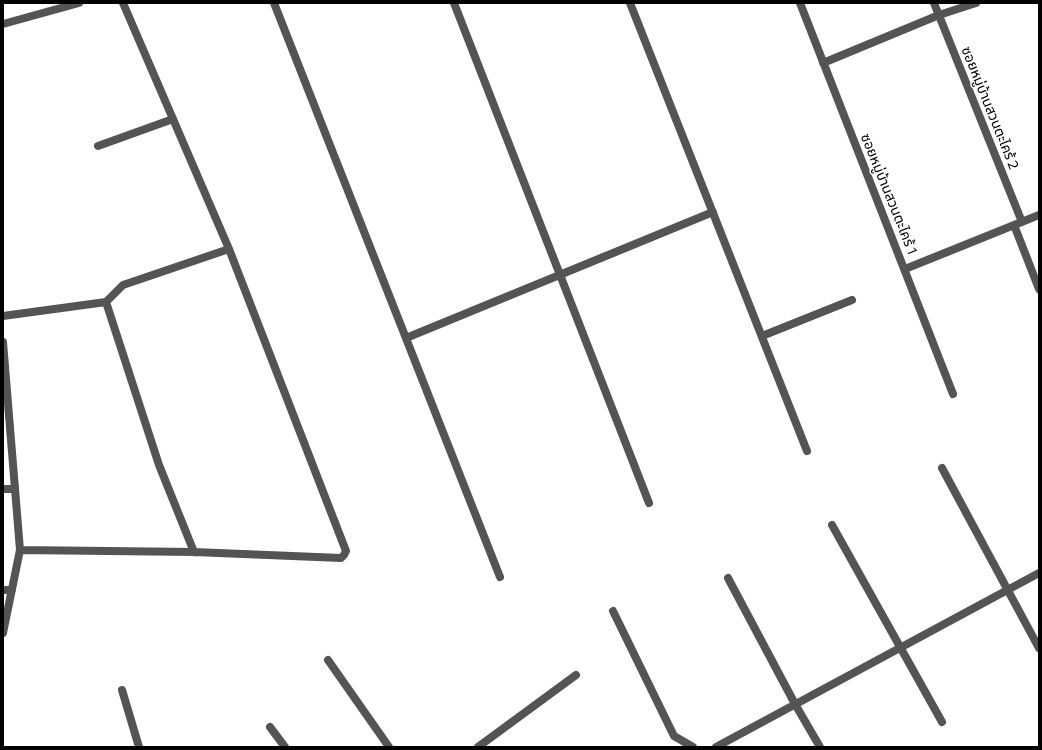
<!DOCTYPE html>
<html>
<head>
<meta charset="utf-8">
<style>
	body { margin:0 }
	#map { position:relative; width:1042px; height:750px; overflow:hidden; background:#fff; font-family:Commissioner,sans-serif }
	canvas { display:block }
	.frame { position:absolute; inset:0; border:4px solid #000; pointer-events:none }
</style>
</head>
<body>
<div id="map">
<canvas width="1042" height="750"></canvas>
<div class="frame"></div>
</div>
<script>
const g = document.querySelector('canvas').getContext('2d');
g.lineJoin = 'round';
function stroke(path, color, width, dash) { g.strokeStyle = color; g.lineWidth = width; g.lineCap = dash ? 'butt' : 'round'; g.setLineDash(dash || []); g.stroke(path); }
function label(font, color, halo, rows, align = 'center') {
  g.font = font + ' Commissioner,"Noto Sans Thai",sans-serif'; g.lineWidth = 3; g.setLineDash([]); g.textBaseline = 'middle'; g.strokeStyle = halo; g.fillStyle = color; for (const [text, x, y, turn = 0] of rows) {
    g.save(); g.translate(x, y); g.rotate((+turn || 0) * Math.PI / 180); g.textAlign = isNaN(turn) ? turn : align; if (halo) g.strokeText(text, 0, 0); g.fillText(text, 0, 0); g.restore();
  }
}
const lane = new Path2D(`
	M 98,146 L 173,119
	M 3,489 L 15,489`);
const street = new Path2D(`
	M 274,3 L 500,577
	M 454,3 L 649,503
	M 630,3 L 807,451
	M 800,3 L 953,394
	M 934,3 L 1022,222
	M 3,24 L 79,3
	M 823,63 L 939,15 L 976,3
	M 1014,225 L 1039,289
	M 905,269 L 1039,215
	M 106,302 L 159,465 L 194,552
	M 3,316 L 106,302 L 123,285 L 229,249
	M 762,336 L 852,300
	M 406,338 L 713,212
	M 3,342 L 20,550 L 3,633
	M 942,468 L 1039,648
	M 832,525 L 942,722
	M 20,550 L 194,552 L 341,558 L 344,555 L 346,551 L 229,249 L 123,3
	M 728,578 L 795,704 L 820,747
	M 3,590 L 12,590
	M 613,611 L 674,736 L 693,747
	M 328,660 L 389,747
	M 122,690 L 139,747
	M 270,727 L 285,747
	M 478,747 L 576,675
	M 716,747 L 1039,573`);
const streetNames = [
	["ซอยหมู่บ้านสวนตะไคร้ 2",990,108,68],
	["ซอยหมู่บ้านสวนตะไคร้ 1",889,194,68]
];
stroke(lane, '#545454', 8);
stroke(street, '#545454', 8);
label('14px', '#000', '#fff', streetNames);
</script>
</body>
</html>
